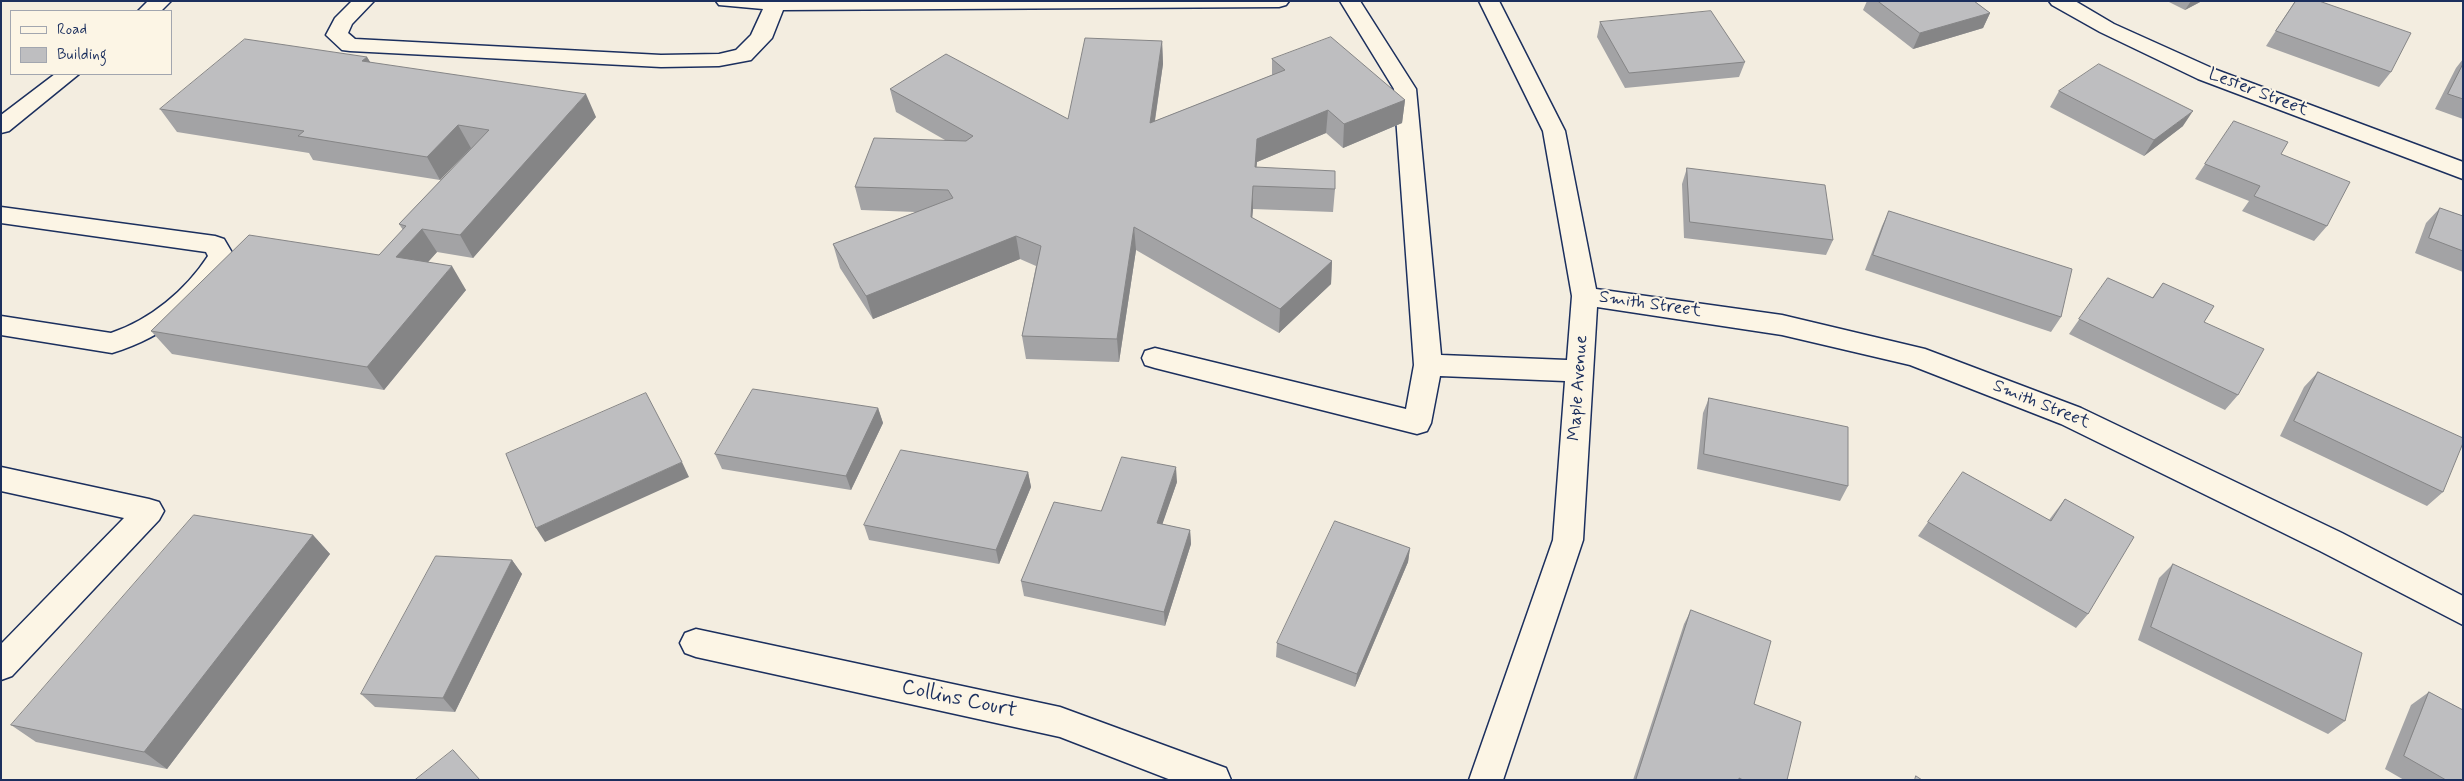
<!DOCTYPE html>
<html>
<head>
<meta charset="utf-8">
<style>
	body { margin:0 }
	#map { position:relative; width:2464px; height:781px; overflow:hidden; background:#f3ede0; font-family:Mynerve,sans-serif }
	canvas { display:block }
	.frame { position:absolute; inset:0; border:2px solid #1b2f5e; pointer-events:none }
	.legend { position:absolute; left:10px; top:10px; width:162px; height:65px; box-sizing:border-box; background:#fcf5e5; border:1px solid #a2a6af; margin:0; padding:6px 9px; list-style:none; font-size:15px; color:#1b2f5e }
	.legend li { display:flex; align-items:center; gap:10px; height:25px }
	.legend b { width:25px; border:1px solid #a2a6af }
</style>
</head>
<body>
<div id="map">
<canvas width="2464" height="781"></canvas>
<div class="frame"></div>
<ul class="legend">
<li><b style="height:6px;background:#fcf5e5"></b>Road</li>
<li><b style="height:14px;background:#bebec0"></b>Building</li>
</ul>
</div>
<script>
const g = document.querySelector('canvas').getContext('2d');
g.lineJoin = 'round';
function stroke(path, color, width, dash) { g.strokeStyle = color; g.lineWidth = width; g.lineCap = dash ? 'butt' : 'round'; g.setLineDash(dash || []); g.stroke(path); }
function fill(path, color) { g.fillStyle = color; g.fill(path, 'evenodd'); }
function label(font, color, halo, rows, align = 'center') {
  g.font = font + ' Mynerve,sans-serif'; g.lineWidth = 4; g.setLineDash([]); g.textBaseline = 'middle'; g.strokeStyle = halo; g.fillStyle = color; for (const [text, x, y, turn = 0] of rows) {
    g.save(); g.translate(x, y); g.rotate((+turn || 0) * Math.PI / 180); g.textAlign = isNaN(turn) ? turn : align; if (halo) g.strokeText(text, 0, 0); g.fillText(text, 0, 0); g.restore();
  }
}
const minor = new Path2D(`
	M 148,1 L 171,1 L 161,11 L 138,11 Z
	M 352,1 L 374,1 L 352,24 L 348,33 L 355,39 L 661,55 L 719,54 L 736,50 L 751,35 L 763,9 L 719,5 L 716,1 L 1289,1 L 1286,5 L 1279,7 L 783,10 L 772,38 L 751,60 L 719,66 L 661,67 L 350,51 L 342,50 L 326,35 L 335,18 Z
	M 1340,1 L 1360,1 L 1416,89 L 1441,355 L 1567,360 L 1572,296 L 1543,131 L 1479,1 L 1499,1 L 1565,131 L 1596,289 L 1782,315 L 1925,349 L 2081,408 L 2342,533 L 2463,596 L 2463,625 L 2320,551 L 2061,424 L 1910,365 L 1782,335 L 1597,307 L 1583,540 L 1503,780 L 1469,780 L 1553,540 L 1565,381 L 1440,376 L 1431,423 L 1427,431 L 1417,434 L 1155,368 L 1145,365 L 1142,358 L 1145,351 L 1155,348 L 1406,409 L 1414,365 L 1394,89 Z
	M 2049,1 L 2075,1 L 2114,24 L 2214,69 L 2463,162 L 2463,179 L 2198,79 L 2100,32 L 2052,5 Z
	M 55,74 L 79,74 L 9,131 L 1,133 L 1,115 Z
	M 1,207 L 215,236 L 224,239 L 234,256 C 204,305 167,336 112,353 L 1,335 L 1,316 L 111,333 C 150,320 186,290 208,256 L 206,252 L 1,223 Z
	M 1,467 L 149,499 L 159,502 L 164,511 L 159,520 L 12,676 L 1,680 L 1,644 L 124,518 L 1,491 Z
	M 696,629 L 1060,707 L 1226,768 L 1231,780 L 1171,780 L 1060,737 L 696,657 L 685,653 L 680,643 L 685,633 Z`);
const wall = new Path2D(`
	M 1867,1 L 1974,1 L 1990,13 L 1983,28 L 1913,49 L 1863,10 Z
	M 2167,1 L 2202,1 L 2185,10 Z
	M 2295,1 L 2391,72 L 2379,87 L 2266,46 Z
	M 1600,22 L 1745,62 L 1739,77 L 1625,88 L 1597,37 Z
	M 1162,41 L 1163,64 L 1155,121 L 1272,75 L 1272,59 L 1405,100 L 1402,123 L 1343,148 L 1326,133 L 1257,162 L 1256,167 L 1335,189 L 1333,212 L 1253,209 L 1252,218 L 1332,261 L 1331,284 L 1279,333 L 1136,250 L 1119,362 L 1026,359 L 1022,336 L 1036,266 L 1020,259 L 873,319 L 840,268 L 833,244 L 916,212 L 861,210 L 855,187 L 945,140 L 896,112 L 890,89 L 1068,119 Z
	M 367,57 L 370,62 L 596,117 L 473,258 L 437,252 L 428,262 L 466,290 L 384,390 L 172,354 L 151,331 L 379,255 L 403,230 L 399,224 L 472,148 L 440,180 L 313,160 L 309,153 L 177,132 L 160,109 Z
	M 2463,59 L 2463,119 L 2435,109 L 2456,68 Z
	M 2059,91 L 2183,126 L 2144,156 L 2050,107 Z
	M 2234,121 L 2281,154 L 2327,226 L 2314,241 L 2242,211 L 2249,201 L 2195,179 Z
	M 1687,168 L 1833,240 L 1826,255 L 1684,238 L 1682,184 Z
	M 2440,208 L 2463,216 L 2463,272 L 2415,253 L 2426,223 Z
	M 1889,211 L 2061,317 L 2051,332 L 1865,270 L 1882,226 Z
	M 2108,278 L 2152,298 L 2163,283 L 2238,395 L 2225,410 L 2069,334 Z
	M 2318,372 L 2443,492 L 2427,506 L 2280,436 L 2304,387 Z
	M 1709,398 L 1848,486 L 1840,501 L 1697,469 L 1703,413 Z
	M 878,408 L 883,423 L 851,490 L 722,469 L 715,454 Z
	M 1028,472 L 1031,487 L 999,564 L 869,540 L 864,525 Z
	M 1177,482 L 1162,524 L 1190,530 L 1191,544 L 1165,626 L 1024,596 L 1021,581 L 1101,511 Z
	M 2065,499 L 2088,614 L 2076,628 L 1918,536 L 1928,522 L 2049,520 Z
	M 313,535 L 330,554 L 167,769 L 36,742 L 11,725 Z
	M 1410,548 L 1408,562 L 1355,687 L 1276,657 L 1277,643 Z
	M 512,560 L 522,574 L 455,712 L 375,707 L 361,694 Z
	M 2173,564 L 2345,721 L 2328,734 L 2138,640 L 2159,578 Z
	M 1691,610 L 1754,704 L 1787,780 L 1633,780 L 1684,624 Z
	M 2429,692 L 2463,780 L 2404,780 L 2385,769 L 2411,705 Z`);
const shadedWall = new Path2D(`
	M 2191,1 L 2202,1 L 2185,10 Z
	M 1990,13 L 1983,28 L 1913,49 L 1920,33 Z
	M 1162,41 L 1163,64 L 1151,146 L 1150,123 Z
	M 367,57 L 381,80 L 362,61 Z
	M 586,94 L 596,117 L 473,258 L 460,235 Z
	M 1405,100 L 1402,123 L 1343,148 L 1344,124 Z
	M 1328,110 L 1326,133 L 1257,162 L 1255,186 L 1255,167 L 1257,139 Z
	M 2193,111 L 2183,126 L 2144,156 L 2154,140 Z
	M 458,125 L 471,148 L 440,180 L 427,157 Z
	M 1253,186 L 1253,209 L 1250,241 L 1251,217 Z
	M 1134,227 L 1136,250 L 1119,362 L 1117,339 Z
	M 422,229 L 437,252 L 411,281 L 396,257 Z
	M 1016,236 L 1020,259 L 873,319 L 866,296 Z
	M 1332,261 L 1331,284 L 1279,333 L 1280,309 Z
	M 452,266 L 466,290 L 384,390 L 367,367 Z
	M 878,408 L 883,423 L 851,490 L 846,476 Z
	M 682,462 L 689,477 L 545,542 L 536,528 Z
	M 1176,467 L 1177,482 L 1158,537 L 1157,523 Z
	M 1028,472 L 1031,487 L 999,564 L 996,550 Z
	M 1190,530 L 1191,544 L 1165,626 L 1164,612 Z
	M 313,535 L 330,554 L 167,769 L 144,752 Z
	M 1410,548 L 1408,562 L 1355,687 L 1357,674 Z
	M 512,560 L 522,574 L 455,712 L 443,698 Z`);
const building = new Path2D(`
	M 1878,1 L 1974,1 L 1990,13 L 1920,33 Z
	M 2296,1 L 2319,1 L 2411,33 L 2391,72 L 2276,31 Z
	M 1711,11 L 1745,62 L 1629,73 L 1600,22 Z
	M 1331,37 L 1405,100 L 1344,124 L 1328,110 L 1257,139 L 1255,167 L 1335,171 L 1335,189 L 1253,186 L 1251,217 L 1332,261 L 1280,309 L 1134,227 L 1117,339 L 1022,336 L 1041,246 L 1016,236 L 866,296 L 833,244 L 953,198 L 948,190 L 855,187 L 874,138 L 966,141 L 973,136 L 890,89 L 946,54 L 1068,119 L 1085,38 L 1162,41 L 1150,123 L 1285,70 L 1272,59 Z
	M 245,39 L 367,57 L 362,61 L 586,94 L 460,235 L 422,229 L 396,257 L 452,266 L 367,367 L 151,331 L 249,235 L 379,255 L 406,226 L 399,224 L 489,130 L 458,125 L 427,157 L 298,136 L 304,131 L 160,109 Z
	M 2099,64 L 2193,111 L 2154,140 L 2059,91 Z
	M 2463,64 L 2463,99 L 2448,94 Z
	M 2234,121 L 2288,142 L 2281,154 L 2350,182 L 2327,226 L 2254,196 L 2260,186 L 2205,164 Z
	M 1687,168 L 1825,185 L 1833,240 L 1690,222 Z
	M 2440,208 L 2463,216 L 2463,251 L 2429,238 Z
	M 1889,211 L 2072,269 L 2061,317 L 1873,255 Z
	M 2108,278 L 2153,298 L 2163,283 L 2214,306 L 2204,322 L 2264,349 L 2238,395 L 2079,319 Z
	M 2318,372 L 2463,438 L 2463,443 L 2443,492 L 2294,421 Z
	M 753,389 L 878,408 L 846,476 L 715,454 Z
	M 646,393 L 682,462 L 536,528 L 506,454 Z
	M 1709,398 L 1848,427 L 1848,486 L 1704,454 Z
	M 901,450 L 1028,472 L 996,550 L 864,525 Z
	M 1122,457 L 1176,467 L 1157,523 L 1190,530 L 1164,612 L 1021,581 L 1054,502 L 1101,511 Z
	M 1963,472 L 2051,521 L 2065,499 L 2134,537 L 2088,614 L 1928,522 Z
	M 194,515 L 313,535 L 144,752 L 11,725 Z
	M 1335,521 L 1410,548 L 1357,674 L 1277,643 Z
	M 436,556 L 512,560 L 443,698 L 361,694 Z
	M 2173,564 L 2362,653 L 2345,721 L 2151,627 Z
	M 1691,610 L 1771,641 L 1754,704 L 1801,722 L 1787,780 L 1743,780 L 1739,778 L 1739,780 L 1636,780 Z
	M 2429,692 L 2463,710 L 2463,780 L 2446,780 L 2404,756 Z
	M 453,750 L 480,780 L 415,780 Z
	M 1916,776 L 1922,780 L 1915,780 Z`);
const streetNames = [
	["Lester Street",2258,93,21],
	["Smith Street",1650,305,8],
	["Maple Avenue",1579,388,-86],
	["Smith Street",2041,405,22]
];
const nearStreetnames = [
	["Collins Court",959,700,12]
];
stroke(minor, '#1b2f5e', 3);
fill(minor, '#fcf5e5');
fill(wall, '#a3a3a5');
fill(shadedWall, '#858586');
fill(building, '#bebec0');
stroke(building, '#858586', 1);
label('18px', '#1b2f5e', '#fcf5e5', streetNames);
label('21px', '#1b2f5e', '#fcf5e5', nearStreetnames);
</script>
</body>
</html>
